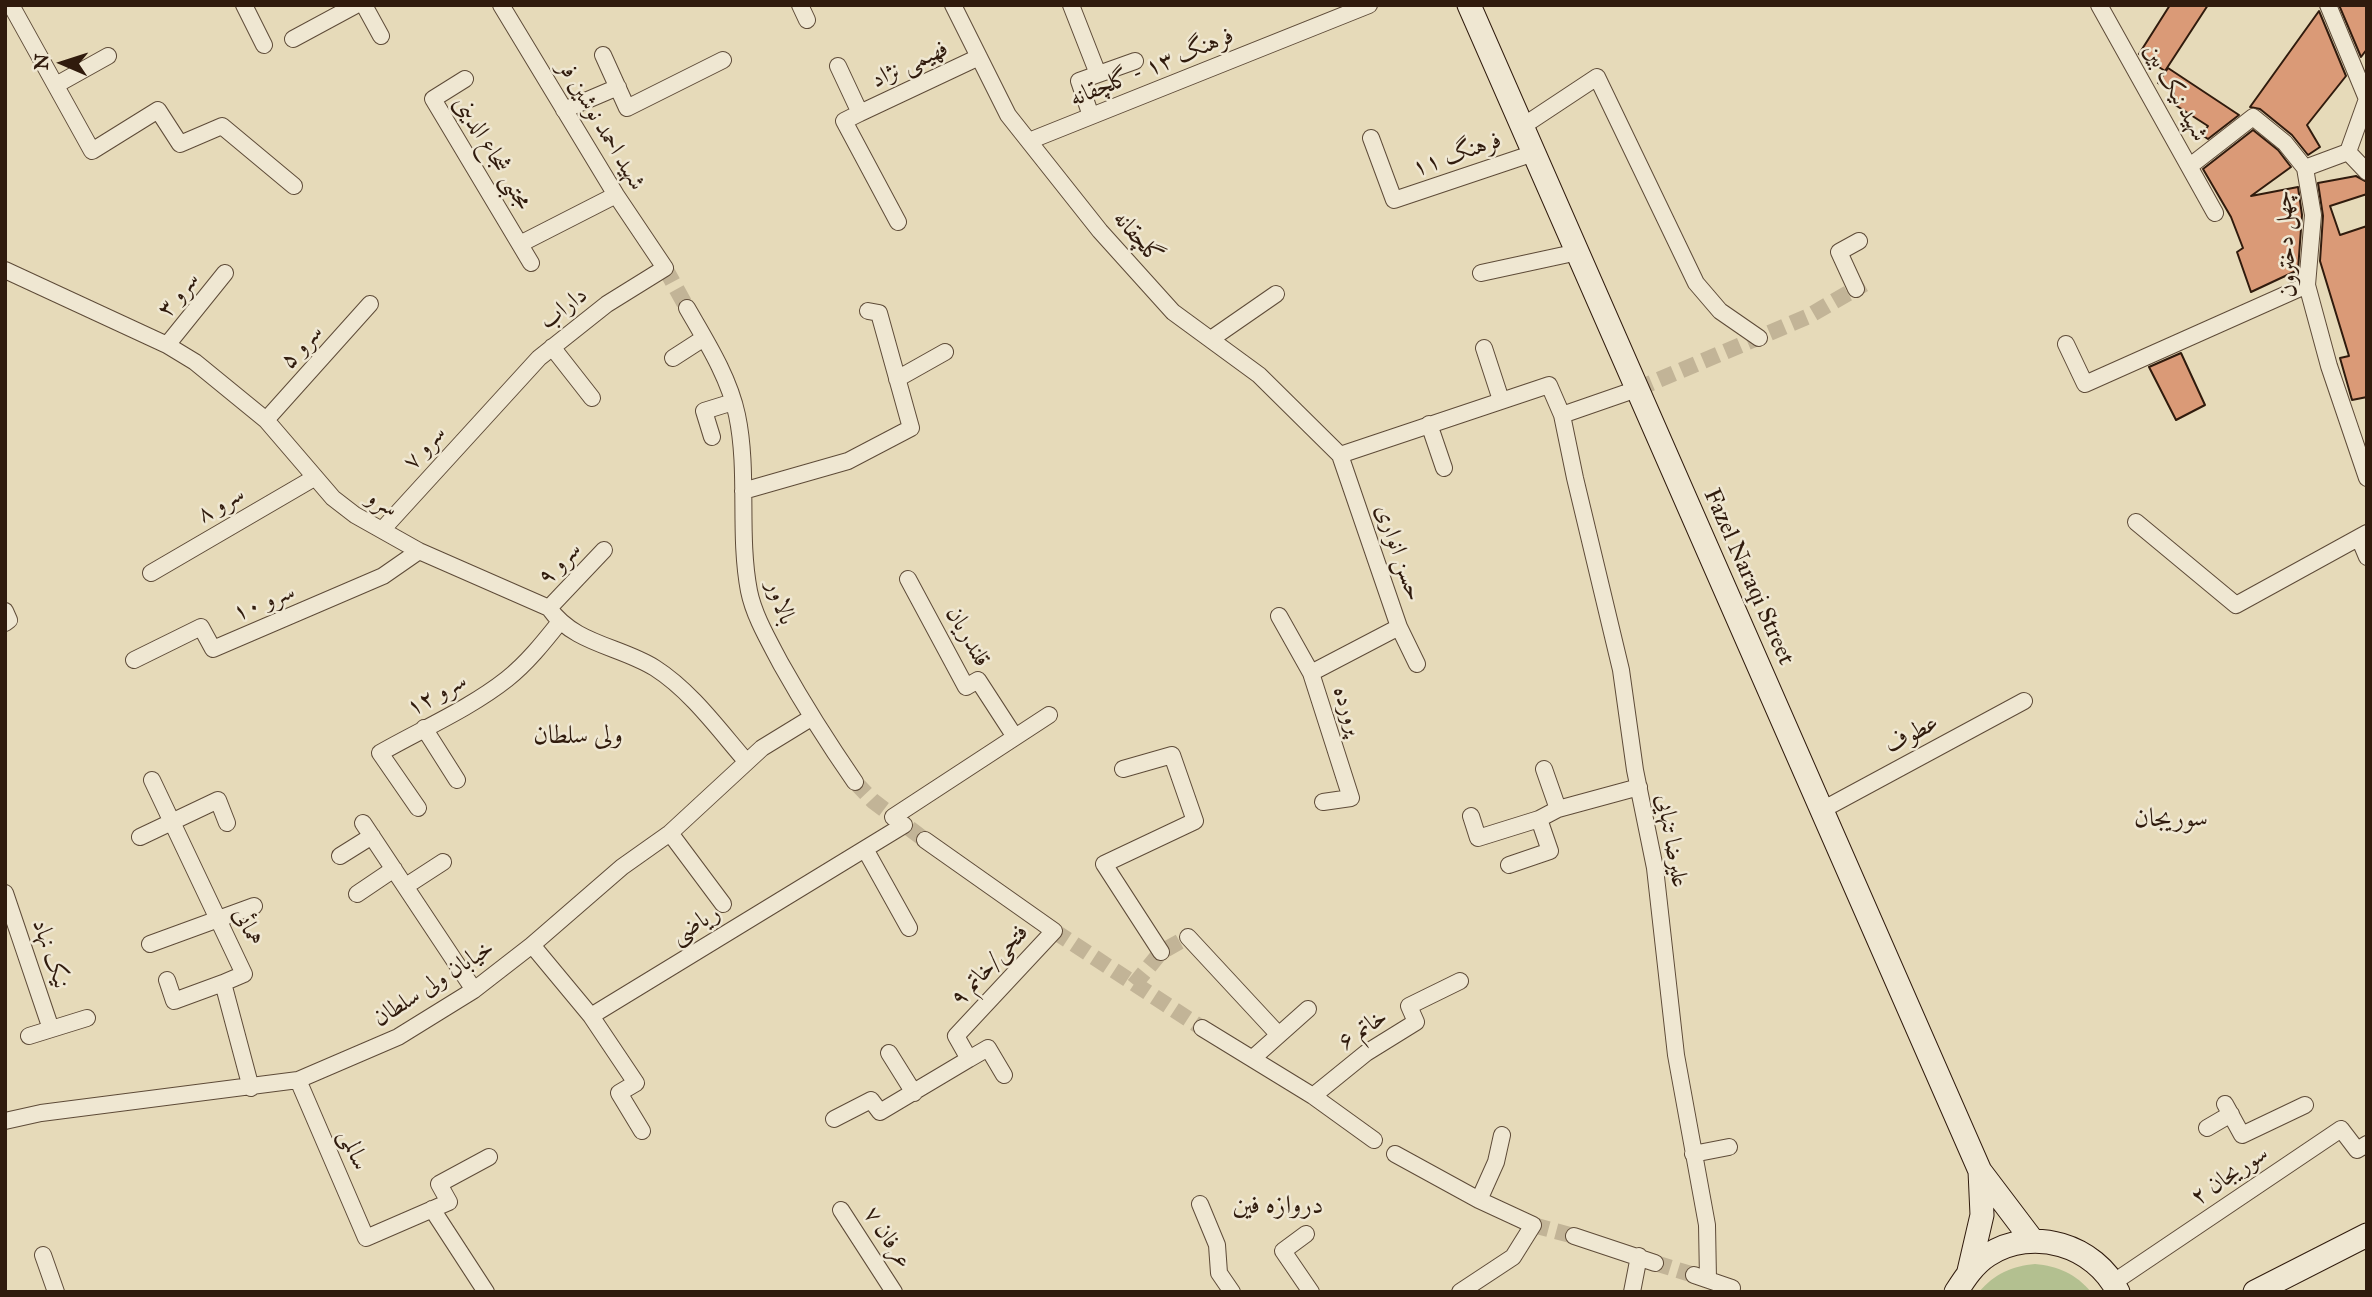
<!DOCTYPE html>
<html>
<head>
<meta charset="utf-8">
<style>
	body { margin:0 }
	#map { position:relative; width:2372px; height:1297px; overflow:hidden; background:#e6dab9; font-family:"IM FELL Great Primer",serif }
	canvas { display:block }
	.frame { position:absolute; inset:0; border:7px solid #301b0d; pointer-events:none }
	.north { position:absolute; left:28px; top:28px; width:70px; height:70px; -webkit-text-stroke:5px #efe7d2; paint-order:stroke; rotate:273deg; font-size:19px; font-weight:700; line-height:28px; text-align:center; color:#301b0d }
	.north::after { content:''; display:block; margin:auto; width:24px; height:32px; background:#301b0d; clip-path:polygon(50% 0,100% 100%,50% 72%,0 100%) }
</style>
</head>
<body>
<div id="map">
<canvas width="2372" height="1297"></canvas>
<div class="frame"></div>
<div class="north">N</div>
</div>
<script>
const g = document.querySelector('canvas').getContext('2d');
g.lineJoin = 'round';
function fill(path, color) { g.fillStyle = color; g.fill(path, 'evenodd'); }
function stroke(path, color, width, dash) { g.strokeStyle = color; g.lineWidth = width; g.lineCap = dash ? 'butt' : 'round'; g.setLineDash(dash || []); g.stroke(path); }
function label(font, color, halo, rows, align = 'center') {
  g.font = font + ' "IM FELL Great Primer",Amiri,serif'; g.lineWidth = 5; g.setLineDash([]); g.textBaseline = 'middle'; g.strokeStyle = halo; g.fillStyle = color; for (const [text, x, y, turn = 0] of rows) {
    g.save(); g.translate(x, y); g.rotate((+turn || 0) * Math.PI / 180); g.textAlign = isNaN(turn) ? turn : align; if (halo) g.strokeText(text, 0, 0); g.fillText(text, 0, 0); g.restore();
  }
}
const green = new Path2D(`
	M 2035,1264 C 2058,1266 2076,1274 2091,1292 L 1979,1292 C 1994,1274 2012,1266 2035,1264 Z`);
const building = new Path2D(`
	M 2170,5 L 2208,5 L 2165,71 L 2139,54 Z
	M 2339,5 L 2367,5 L 2367,49 L 2361,57 Z
	M 2319,11 L 2346,76 L 2307,125 L 2320,147 L 2308,155 L 2292,135 L 2260,109 L 2250,107 Z
	M 2168,68 L 2239,115 L 2208,139 L 2202,135 L 2208,126 L 2169,101 L 2174,93 L 2158,83 Z
	M 2253,130 L 2278,150 L 2291,167 L 2251,196 L 2298,187 L 2302,215 L 2298,270 L 2251,292 L 2237,252 L 2243,248 L 2231,217 L 2203,169 Z
	M 2356,176 L 2367,182 L 2367,194 L 2330,206 L 2340,235 L 2367,226 L 2367,397 L 2352,400 L 2340,358 L 2349,356 L 2320,261 L 2323,216 L 2318,183 Z
	M 2181,353 L 2205,405 L 2176,420 L 2149,367 Z`);
const streetTunnel = new Path2D(`
	M 665,268 L 687,308
	M 1637,389 L 1807,317 L 1864,284
	M 855,782 L 873,801 L 925,840
	M 1054,931 L 1202,1028
	M 1134,985 L 1161,952 L 1188,937
	M 1533,1225 L 1574,1236
	M 1655,1263 L 1694,1275`);
const street = new Path2D(`
	M 11,5 L 92,151 L 158,110 L 180,144 L 222,126 L 294,186
	M 244,5 L 264,45
	M 364,5 L 381,36
	M 800,5 L 807,20
	M 953,5 L 1008,115 L 1100,231 L 1173,312 L 1259,375 L 1340,455 L 1399,627 L 1417,664
	M 1071,5 L 1098,74
	M 2099,5 L 2215,213
	M 2328,5 L 2367,99 L 2348,152 L 2367,172
	M 293,39 L 356,5
	M 603,55 L 627,108 L 723,60
	M 838,66 L 860,113 L 844,121 L 898,222
	M 465,79 L 433,99 L 531,263
	M 56,85 L 108,56
	M 564,110 L 618,87
	M 860,113 L 979,57
	M 1091,116 L 1079,81 L 1135,61
	M 1523,126 L 1597,77 L 1696,283 L 1720,311 L 1759,338
	M 1371,138 L 1394,200 L 1534,153
	M 1029,141 L 1369,5
	M 2190,166 L 2253,117 L 2285,143 L 2305,168 L 2348,152
	M 2305,168 L 2313,215 L 2307,285 L 2329,366 L 2367,478
	M 520,244 L 616,195
	M 5,270 L 167,345 L 195,362 L 266,420 L 333,498 L 355,515 L 419,551 L 549,608 C 574,644 620,646 655,668 C 691,691 719,730 746,761
	M 1481,273 L 1578,252
	M 1856,289 L 1839,252 L 1859,241
	M 687,308 C 706,341 729,377 737,415 C 749,472 738,533 749,591 C 754,616 769,641 781,664 C 804,705 828,743 855,782
	M 1211,339 L 1276,294
	M 2066,344 L 2085,384 L 2307,285
	M 167,345 L 225,273
	M 552,347 L 592,398
	M 1484,348 L 1501,400
	M 673,358 L 704,338
	M 897,379 L 945,352
	M 1562,415 L 1637,389
	M 266,420 L 370,304
	M 1429,424 L 1444,468
	M 712,437 L 704,411 L 733,402
	M 1340,455 L 1549,385 L 1562,415 L 1575,478 L 1621,670 L 1635,770 L 1655,868 L 1676,1055 L 1707,1225 L 1708,1279
	M 743,491 L 848,461 L 911,428 L 879,313 L 868,311
	M 2136,522 L 2236,605 L 2367,533
	M 382,530 L 539,358 L 607,304 L 665,268 L 616,195 L 501,5
	M 2359,538 L 2367,557
	M 151,573 L 314,478
	M 908,579 L 966,687 L 978,680 L 1015,737
	M 549,608 L 604,550
	M 5,611 L 9,620 L 5,623
	M 1279,616 L 1311,673 L 1351,798 L 1323,802
	M 134,660 L 201,627 L 213,649 L 383,576 L 419,551
	M 1311,673 L 1399,627
	M 424,728 L 457,780
	M 1123,769 L 1172,755 L 1195,821 L 1104,864 L 1161,952
	M 1544,769 L 1558,809
	M 152,780 L 244,974 L 223,983 L 251,1088
	M 418,808 L 380,753 C 422,729 469,709 507,679 C 527,663 543,643 559,623
	M 1822,810 L 2024,701
	M 1471,816 L 1478,838 L 1539,819
	M 893,817 L 1049,715
	M 363,823 L 474,990
	M 670,833 L 723,904
	M 140,837 L 218,800 L 227,823
	M 925,840 L 1054,931 L 956,1036 L 969,1059 L 988,1048 L 1004,1075
	M 865,849 L 909,928
	M 340,856 L 372,836
	M 1509,865 L 1550,851 L 1539,819 L 1558,809 L 1639,787
	M 406,886 L 443,862
	M 5,893 L 51,1029
	M 357,894 L 394,869
	M 1188,937 L 1278,1034
	M 150,944 L 254,906
	M 532,945 L 591,1016 L 904,825
	M 167,980 L 174,1001 L 223,983
	M 591,1016 L 636,1083 L 619,1093 L 642,1131
	M 1202,1028 L 1313,1096 L 1374,1140
	M 29,1036 L 87,1018
	M 889,1053 L 914,1093
	M 1253,1058 L 1308,1009
	M 298,1080 L 366,1238 L 449,1202 L 439,1184 L 489,1157
	M 1313,1096 L 1366,1053 L 1416,1022 L 1409,1006 L 1460,981
	M 2225,1104 L 2242,1135 L 2305,1105
	M 834,1119 L 871,1100 L 880,1112 L 969,1059
	M 5,1121 L 41,1113 L 298,1080 L 398,1037 L 474,990 L 532,945 L 622,867 L 670,833 L 762,748 L 811,718
	M 2207,1128 L 2231,1114
	M 1395,1154 L 1479,1200 L 1533,1225 L 1513,1257 L 1460,1292
	M 1693,1154 L 1729,1147
	M 1479,1200 L 1496,1162 L 1502,1135
	M 1200,1204 L 1217,1245 L 1219,1273 L 1232,1292
	M 432,1209 L 486,1292
	M 841,1210 L 894,1292
	M 1306,1234 L 1283,1251 L 1311,1292
	M 1574,1236 L 1655,1263
	M 43,1255 L 56,1292
	M 1694,1275 L 1732,1288
	M 2114,1282 L 2341,1129 L 2357,1150 L 2367,1144
	M 1632,1292 L 1639,1256`);
const secondary = new Path2D(`
	M 1469,5 L 1980,1171
	M 1969,1271 L 1982,1215 L 1980,1171 L 2033,1241
	M 1956,1292 C 1965,1278 1974,1264 1988,1255 C 2033,1226 2095,1245 2118,1292
	M 2255,1292 L 2367,1235`);
const streetNames = [
	["فهیمی نژاد",910,65,-25],
	["فرهنگ ۱۳ - گلچقانه",1152,68,-22],
	["شهید نیک بین",2175,93,61],
	["شهید احمد نوشین فر",601,126,59],
	["مجتبی شجاع الدینی",492,153,59],
	["فرهنگ ۱۱",1457,155,-19],
	["گلچقانه",1137,238,49],
	["چهل دخترون",2287,244,-93],
	["سرو ۳",179,295,-51],
	["داراب",564,309,-38],
	["سرو ۵",302,347,-48],
	["سرو ۷",425,448,-48],
	["سرو",382,504,30],
	["سرو ۸",221,505,-30],
	["حسن انواری",1398,553,71],
	["سرو ۹",560,564,-46],
	["Fazel Naraqi Street",1748,577,66],
	["سرو ۱۰",264,603,-22],
	["بالاور",780,603,71],
	["قلندریان",967,637,60],
	["سرو ۱۲",437,695,-29],
	["پرورده",1347,711,72],
	["عطوف",1912,735,-28],
	["علیرضا تنهایی",1671,841,80],
	["ریاضی",696,925,-31],
	["همائی",247,927,64],
	["نیک نهاد",50,954,71],
	["فتحی/خاتم ۹",990,966,-47],
	["خیابان ولی سلطان",434,984,-33],
	["خاتم ۶",1363,1030,-34],
	["سالمی",353,1150,67],
	["سوریجان ۲",2230,1176,-34],
	["عرفان ۷",887,1238,57]
];
const neighbourhoodNames = [
	["ولی سلطان",578,737],
	["سوریجان",2171,820],
	["دروازه فین",1278,1207]
];
fill(green, '#b3c090');
fill(building, '#da9a77');
stroke(building, '#301b0d', 2);
stroke(streetTunnel, '#c2b497', 16, [16, 8]);
stroke(street, '#5e4b38', 18);
stroke(secondary, '#301b0d', 25);
stroke(street, '#efe7d2', 16);
stroke(secondary, '#efe7d2', 23);
label('24px', '#301b0d', '#efe7d2', streetNames);
label('26px', '#301b0d', '#efe7d2', neighbourhoodNames);
</script>
</body>
</html>
